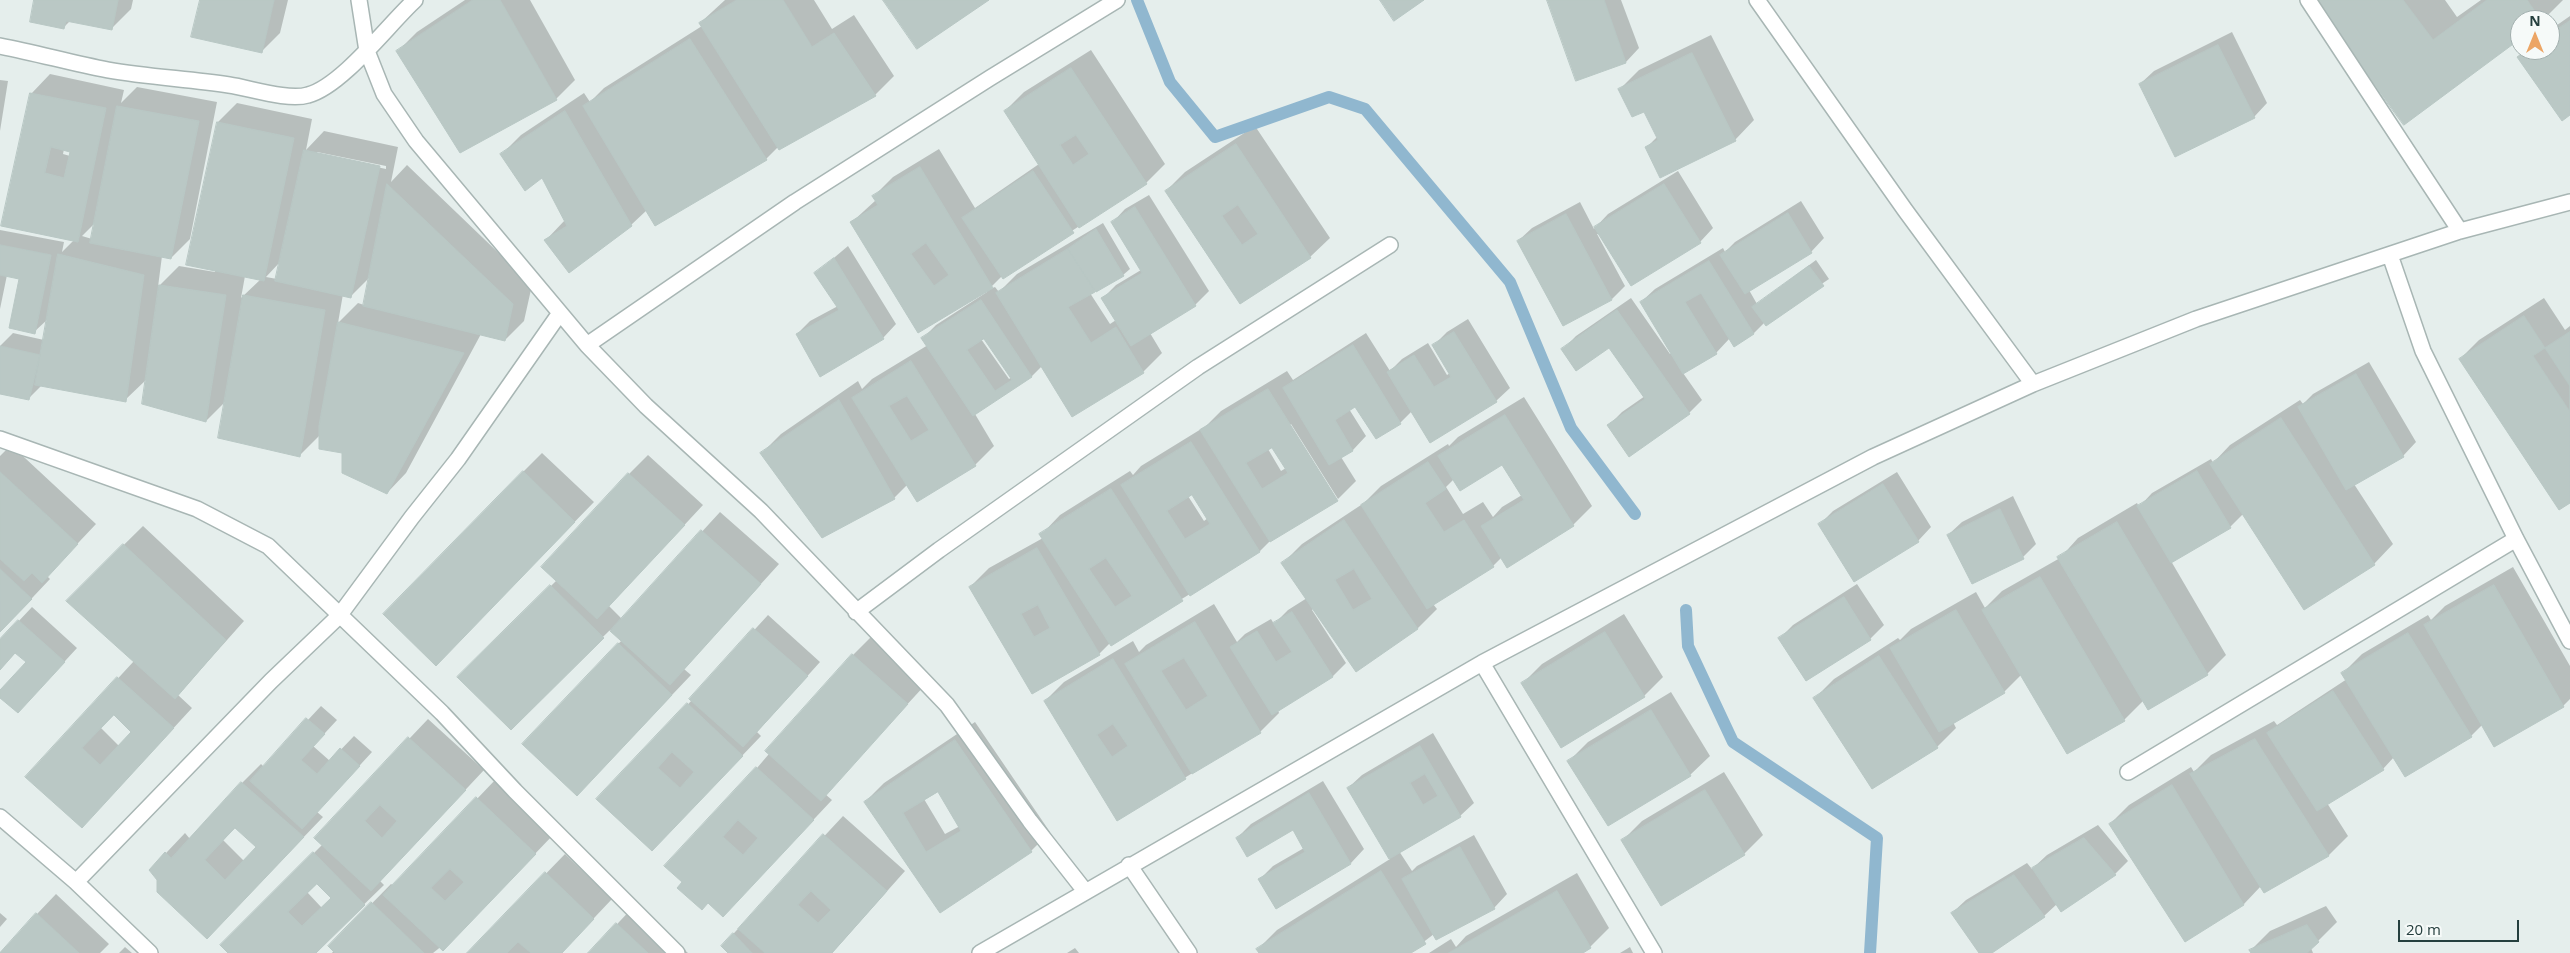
<!DOCTYPE html>
<html>
<head>
<meta charset="utf-8">
<style>
	body { margin:0 }
	#map { position:relative; width:2570px; height:953px; overflow:hidden; background:#e5eeec; font-family:"Open Sans",sans-serif }
	canvas { display:block }
	.north { position:absolute; left:2510px; top:10px; width:50px; height:50px; box-sizing:border-box; background:#f6faf9; border:1px solid #a2afae; border-radius:50%; rotate:0deg; font-size:14px; font-weight:700; line-height:20px; text-align:center; color:#253f3e }
	.north::after { content:''; display:block; margin:auto; width:18px; height:22px; background:#eca565; clip-path:polygon(50% 0,100% 100%,50% 72%,0 100%) }
	.scale { position:absolute; left:2398px; top:920px; width:121px; height:22px; box-sizing:border-box; border:2px solid #253f3e; border-top:0; padding-left:6px; font-size:15px; line-height:18px; white-space:nowrap; color:#253f3e; -webkit-text-stroke:4px #f6faf9; paint-order:stroke }
</style>
</head>
<body>
<div id="map">
<canvas width="2570" height="953"></canvas>
<div class="north">N</div>
<div class="scale">20 m</div>
</div>
<script>
const g = document.querySelector('canvas').getContext('2d');
g.lineJoin = 'round';
function fill(path, color) { g.fillStyle = color; g.fill(path, 'evenodd'); }
function stroke(path, color, width, dash) { g.strokeStyle = color; g.lineWidth = width; g.lineCap = dash ? 'butt' : 'round'; g.setLineDash(dash || []); g.stroke(path); }
const shadow = new Path2D(`
	M 36,0 L 133,0 L 131,9 L 111,29 L 71,20 L 63,28 Z
	M 201,0 L 288,0 L 280,33 L 261,52 Z
	M 465,0 L 530,0 L 575,80 L 556,99 L 398,51 L 417,32 Z
	M 725,0 L 814,0 L 832,29 L 854,15 L 894,76 L 875,95 L 778,147 L 766,159 L 647,210 L 631,225 L 569,271 L 546,240 L 565,220 L 542,176 L 502,154 L 521,135 L 584,93 L 590,102 L 604,88 L 702,26 L 700,23 Z
	M 1548,0 L 1621,0 L 1639,48 L 1626,62 L 1577,79 Z
	M 2312,0 L 2445,0 L 2457,17 L 2481,0 L 2563,0 L 2543,20 L 2520,20 L 2520,37 L 2404,123 Z
	M 2570,16 L 2570,113 L 2519,57 L 2526,50 L 2550,50 L 2550,30 Z
	M 2232,32 L 2267,103 L 2254,117 L 2140,84 L 2154,71 Z
	M 1711,35 L 1754,120 L 1735,140 L 1661,176 L 1647,147 L 1658,136 L 1645,110 L 1620,89 L 1639,70 Z
	M 1091,50 L 1165,164 L 1146,183 L 1002,276 L 988,290 L 995,287 L 999,292 L 1017,274 L 1103,223 L 1130,269 L 1123,275 L 1090,293 L 1110,324 L 1116,320 L 1103,298 L 1116,285 L 1141,270 L 1112,223 L 1125,209 L 1149,195 L 1209,291 L 1195,305 L 1150,333 L 1162,353 L 1143,372 L 1042,366 L 1032,376 L 975,414 L 994,446 L 975,465 L 917,500 L 907,485 L 894,498 L 762,453 L 781,434 L 858,381 L 862,389 L 872,379 L 928,345 L 923,338 L 936,325 L 987,292 L 986,290 L 918,331 L 852,222 L 876,200 L 874,196 L 893,177 L 939,149 L 975,208 L 1039,164 L 1005,111 L 1024,92 ZM 984,337 L 1012,377 L 1009,379 L 981,339 Z
	M 50,74 L 124,90 L 121,103 L 137,87 L 217,102 L 190,239 L 171,258 L 162,256 L 158,287 L 179,266 L 215,272 L 218,122 L 237,103 L 312,119 L 306,150 L 324,131 L 398,147 L 391,182 L 407,165 L 532,285 L 524,321 L 505,340 L 481,334 L 406,473 L 387,493 L 343,451 L 320,435 L 300,455 L 226,401 L 206,421 L 147,379 L 125,400 L 42,385 L 28,399 L 0,392 L 0,346 L 13,333 L 44,340 L 48,319 L 34,332 L 20,278 L 7,275 L 0,309 L 0,230 L 64,242 L 62,252 L 74,240 L 3,226 L 31,94 ZM 64,149 L 71,151 L 70,156 L 63,154 ZM 317,152 L 386,166 L 386,169 L 317,154 ZM 95,223 L 92,239 L 82,236 ZM 280,262 L 277,279 L 266,277 ZM 245,276 L 261,279 L 241,298 ZM 370,277 L 364,305 L 358,303 L 338,323 L 343,294 L 351,296 Z
	M 0,80 L 8,81 L 0,131 Z
	M 1255,126 L 1330,238 L 1310,257 L 1241,303 L 1166,191 L 1185,172 Z
	M 1678,171 L 1713,228 L 1700,242 L 1597,234 L 1625,286 L 1612,299 L 1518,241 L 1532,228 L 1580,202 L 1594,229 L 1608,214 Z
	M 1801,201 L 1824,238 L 1811,252 L 1749,290 L 1757,304 L 1816,260 L 1829,279 L 1765,322 L 1753,334 L 1730,338 L 1716,353 L 1683,373 L 1702,400 L 1689,413 L 1609,425 L 1622,412 L 1645,396 L 1609,346 L 1563,349 L 1576,336 L 1631,298 L 1670,354 L 1672,353 L 1641,302 L 1655,289 L 1723,248 L 1725,252 L 1735,242 Z
	M 848,246 L 896,324 L 883,338 L 797,334 L 810,321 L 838,306 L 816,273 Z
	M 2544,298 L 2565,330 L 2570,326 L 2570,501 L 2460,359 L 2479,340 Z
	M 1468,319 L 1510,388 L 1496,401 L 1412,411 L 1400,423 L 1356,405 L 1349,409 L 1366,436 L 1353,450 L 1341,457 L 1356,481 L 1338,499 L 1291,424 L 1289,425 L 1336,500 L 1270,541 L 1260,551 L 1110,643 L 1099,654 L 1032,692 L 970,587 L 989,568 L 1043,538 L 1041,535 L 1060,515 L 1130,471 L 1133,475 L 1141,466 L 1206,426 L 1221,411 L 1287,371 L 1293,380 L 1366,333 L 1390,371 L 1402,359 L 1428,343 L 1447,375 L 1450,373 L 1434,345 L 1447,332 ZM 1273,446 L 1286,468 L 1281,471 L 1268,449 ZM 1193,493 L 1208,518 L 1204,521 L 1188,496 Z
	M 2369,362 L 2416,442 L 2403,456 L 2354,484 L 2393,544 L 2374,564 L 2304,608 L 2243,514 L 2230,527 L 2171,561 L 2226,655 L 2207,674 L 2144,700 L 2124,720 L 2021,675 L 2004,692 L 1953,722 L 1956,728 L 1937,747 L 1872,788 L 1815,698 L 1834,679 L 1898,638 L 1900,640 L 1911,629 L 1976,592 L 1985,608 L 2002,591 L 2060,558 L 2078,538 L 2137,503 L 2139,507 L 2152,493 L 2211,459 L 2213,463 L 2230,445 L 2300,400 L 2303,404 L 2313,394 Z
	M 1524,397 L 1592,506 L 1573,525 L 1502,557 L 1493,566 L 1433,604 L 1437,609 L 1418,628 L 1356,670 L 1314,608 L 1312,610 L 1346,663 L 1333,676 L 1278,710 L 1279,713 L 1260,732 L 1117,819 L 1045,701 L 1064,682 L 1133,641 L 1139,652 L 1146,645 L 1214,604 L 1237,642 L 1245,634 L 1271,619 L 1274,624 L 1288,610 L 1307,598 L 1283,563 L 1302,544 L 1364,503 L 1381,486 L 1448,444 L 1449,446 L 1458,437 ZM 1502,463 L 1522,495 L 1502,507 L 1493,517 L 1483,502 L 1463,514 L 1446,487 L 1454,479 Z
	M 11,445 L 96,524 L 47,576 L 50,579 L 0,632 L 0,456 Z
	M 542,453 L 594,502 L 455,645 L 523,472 Z
	M 648,455 L 703,505 L 609,606 L 622,619 L 720,512 L 779,564 L 684,669 L 691,675 L 596,775 L 524,744 L 622,640 L 610,630 L 511,728 L 459,677 L 557,580 L 629,474 Z
	M 1897,472 L 1931,527 L 1918,541 L 1820,524 L 1833,511 Z
	M 2013,496 L 2036,544 L 2023,557 L 1948,535 L 1962,522 Z
	M 143,526 L 244,621 L 178,695 L 192,708 L 101,807 L 27,777 L 134,661 L 67,601 ZM 114,714 L 133,732 L 119,746 L 101,728 Z
	M 2513,567 L 2570,666 L 2570,699 L 2563,706 L 2483,724 L 2471,736 L 2394,757 L 2383,769 L 2327,803 L 2348,836 L 2329,855 L 2264,892 L 2261,886 L 2244,904 L 2185,940 L 2110,824 L 2129,805 L 2191,767 L 2194,772 L 2211,755 L 2274,721 L 2277,725 L 2347,679 L 2343,673 L 2362,654 L 2428,615 L 2431,620 L 2445,606 Z
	M 1857,584 L 1884,625 L 1870,639 L 1807,680 L 1780,638 L 1793,625 Z
	M 32,607 L 77,648 L 31,698 L 0,696 L 0,692 L 28,662 L 16,652 L 0,669 L 0,641 Z
	M 1624,614 L 1663,677 L 1644,696 L 1523,683 L 1542,664 Z
	M 768,615 L 820,662 L 757,732 L 761,736 L 671,830 L 598,799 L 692,700 L 691,699 Z
	M 872,636 L 926,684 L 825,794 L 832,800 L 723,916 L 708,902 L 679,888 L 757,768 L 853,655 Z
	M 1671,692 L 1710,756 L 1690,775 L 1608,824 L 1569,761 L 1588,742 Z
	M 321,706 L 337,720 L 313,746 L 330,761 L 354,736 L 372,752 L 317,812 L 323,817 L 207,938 L 150,870 L 185,833 L 190,839 L 242,783 L 261,764 L 264,767 ZM 236,827 L 257,847 L 244,861 L 223,840 Z
	M 428,719 L 484,770 L 380,881 L 384,885 L 314,953 L 230,953 L 222,945 L 323,844 L 316,837 ZM 317,882 L 332,898 L 322,908 L 307,892 Z
	M 975,722 L 1050,832 L 1031,851 L 940,912 L 865,802 L 884,783 ZM 938,790 L 960,826 L 945,834 L 924,799 Z
	M 1433,733 L 1474,803 L 1460,816 L 1399,851 L 1412,871 L 1417,866 L 1474,835 L 1507,894 L 1494,908 L 1434,934 L 1409,953 L 1260,953 L 1258,949 L 1277,930 L 1390,859 L 1348,788 L 1362,775 Z
	M 1724,772 L 1763,835 L 1744,854 L 1623,840 L 1642,821 Z
	M 496,779 L 554,834 L 462,930 L 433,953 L 332,953 L 334,950 L 330,946 L 391,884 L 394,886 Z
	M 1323,781 L 1364,849 L 1351,863 L 1276,907 L 1260,879 L 1273,866 L 1304,848 L 1293,828 L 1237,838 L 1251,824 Z
	M 843,816 L 905,871 L 832,953 L 730,953 L 722,946 Z
	M 2098,825 L 2128,861 L 2115,874 L 2057,904 L 2044,916 L 1990,953 L 1981,953 L 1952,913 L 1966,900 L 2027,863 L 2032,869 L 2047,855 Z
	M 565,854 L 612,899 L 561,953 L 469,953 Z
	M 1577,873 L 1609,928 L 1590,947 L 1580,953 L 1429,953 L 1451,939 L 1456,947 L 1466,936 Z
	M 56,894 L 109,944 L 100,953 L 0,953 Z
	M 635,905 L 688,953 L 590,953 Z
	M 2326,906 L 2337,922 L 2311,948 L 2313,953 L 2252,953 L 2251,950 L 2270,931 Z
	M 0,913 L 7,919 L 0,927 Z
	M 125,947 L 132,953 L 119,953 Z
	M 1630,947 L 1633,953 L 1620,953 Z
	M 1075,948 L 1079,953 L 1067,953 Z`);
const stream = new Path2D(`
	M 1137,0 L 1170,82 L 1215,137 L 1329,97 L 1365,109 L 1510,282 L 1571,428 L 1635,514
	M 1686,610 L 1688,646 L 1733,742 L 1877,838 L 1870,953`);
const building = new Path2D(`
	M 34,0 L 118,0 L 112,30 L 66,21 L 64,29 L 30,22 Z
	M 200,0 L 274,0 L 262,53 L 191,37 Z
	M 473,0 L 500,0 L 557,100 L 460,153 L 396,51 Z
	M 737,0 L 783,0 L 812,47 L 834,33 L 876,96 L 779,150 L 699,23 Z
	M 883,0 L 989,0 L 917,49 Z
	M 1380,0 L 1424,0 L 1394,21 Z
	M 1547,0 L 1604,0 L 1626,63 L 1576,81 Z
	M 2311,0 L 2403,0 L 2433,40 L 2487,0 L 2527,0 L 2541,20 L 2520,20 L 2520,39 L 2404,125 Z
	M 2570,21 L 2570,115 L 2562,121 L 2517,57 L 2527,50 L 2550,50 L 2550,34 Z
	M 690,39 L 767,160 L 655,226 L 583,106 Z
	M 2218,45 L 2255,118 L 2175,157 L 2139,84 Z
	M 1692,53 L 1736,141 L 1660,178 L 1645,147 L 1658,140 L 1644,112 L 1632,117 L 1618,89 Z
	M 1071,68 L 1147,184 L 1079,228 L 1004,111 ZM 1076,135 L 1089,154 L 1073,165 L 1060,145 Z
	M 30,93 L 106,108 L 78,242 L 1,226 ZM 51,147 L 70,152 L 64,178 L 45,173 Z
	M 117,106 L 199,121 L 171,259 L 90,243 Z
	M 565,111 L 632,226 L 569,273 L 544,240 L 567,226 L 542,178 L 525,191 L 500,154 Z
	M 217,122 L 294,138 L 264,281 L 186,265 Z
	M 1236,144 L 1311,258 L 1240,304 L 1165,191 ZM 1238,205 L 1258,234 L 1242,245 L 1222,216 Z
	M 304,150 L 380,166 L 351,298 L 275,281 Z
	M 920,167 L 993,288 L 918,333 L 850,222 L 878,205 L 872,196 ZM 926,243 L 949,275 L 934,286 L 911,254 Z
	M 1033,171 L 1074,233 L 1003,279 L 962,218 Z
	M 387,184 L 513,304 L 505,341 L 363,306 Z
	M 1664,184 L 1701,243 L 1631,286 L 1594,227 Z
	M 1135,207 L 1196,306 L 1131,346 L 1101,298 L 1142,273 L 1111,222 Z
	M 1788,213 L 1812,253 L 1745,294 L 1720,255 Z
	M 1566,214 L 1612,300 L 1563,326 L 1517,241 Z
	M 1096,229 L 1124,276 L 1096,292 L 1068,249 Z
	M 0,245 L 51,255 L 35,334 L 9,328 L 19,279 L 0,275 Z
	M 1068,249 L 1095,292 L 1068,307 L 1091,343 L 1116,327 L 1144,373 L 1072,417 L 996,293 Z
	M 58,254 L 144,275 L 126,402 L 35,385 Z
	M 834,258 L 884,339 L 820,377 L 796,334 L 839,310 L 814,273 Z
	M 1709,261 L 1754,334 L 1734,347 L 1701,293 L 1685,302 L 1717,354 L 1683,374 L 1640,302 Z
	M 1809,266 L 1824,286 L 1766,326 L 1752,307 Z
	M 159,285 L 226,295 L 206,422 L 142,404 Z
	M 243,295 L 325,310 L 300,457 L 218,438 Z
	M 981,300 L 1032,377 L 973,416 L 921,338 ZM 984,339 L 1012,380 L 995,391 L 967,350 Z
	M 1617,310 L 1690,414 L 1629,457 L 1607,425 L 1645,399 L 1609,348 L 1576,371 L 1561,349 Z
	M 2524,316 L 2570,386 L 2570,503 L 2559,510 L 2459,359 Z
	M 338,322 L 464,353 L 387,494 L 342,473 L 342,453 L 319,449 L 319,426 Z
	M 1454,332 L 1497,402 L 1430,443 L 1387,372 L 1414,355 L 1434,387 L 1451,377 L 1432,345 Z
	M 2570,332 L 2570,412 L 2533,356 Z
	M 1353,345 L 1401,424 L 1376,439 L 1355,407 L 1335,420 L 1353,451 L 1329,465 L 1283,388 Z
	M 0,346 L 40,355 L 29,400 L 0,394 Z
	M 911,361 L 976,466 L 917,502 L 852,398 ZM 907,396 L 929,430 L 911,441 L 889,406 Z
	M 2356,374 L 2404,457 L 2346,490 L 2298,407 Z
	M 1268,389 L 1338,501 L 1270,542 L 1200,430 ZM 1272,448 L 1288,473 L 1262,489 L 1246,463 Z
	M 839,400 L 895,499 L 822,538 L 760,453 Z
	M 1505,415 L 1574,526 L 1507,568 L 1481,526 L 1524,500 L 1502,465 L 1460,491 L 1438,456 Z
	M 2281,418 L 2375,565 L 2304,610 L 2210,464 Z
	M 1191,442 L 1260,552 L 1190,596 L 1121,485 ZM 1192,495 L 1210,524 L 1185,539 L 1167,511 Z
	M 1428,462 L 1446,489 L 1425,503 L 1444,532 L 1464,520 L 1494,567 L 1427,609 L 1361,505 Z
	M 523,471 L 575,522 L 436,666 L 383,614 Z
	M 2197,471 L 2231,528 L 2171,563 L 2137,506 Z
	M 0,472 L 78,544 L 42,583 L 32,573 L 24,581 L 0,559 Z
	M 628,473 L 685,525 L 597,619 L 541,567 Z
	M 1883,484 L 1919,542 L 1854,582 L 1818,524 Z
	M 1111,489 L 1183,601 L 1111,646 L 1039,534 ZM 1106,558 L 1132,596 L 1115,607 L 1089,569 Z
	M 2000,509 L 2024,559 L 1972,584 L 1947,535 Z
	M 1344,520 L 1418,629 L 1356,672 L 1281,563 ZM 1354,569 L 1372,599 L 1353,610 L 1335,580 Z
	M 2117,522 L 2208,675 L 2148,710 L 2057,557 Z
	M 701,530 L 761,584 L 670,685 L 610,631 Z
	M 123,544 L 226,640 L 175,699 L 66,601 Z
	M 1037,548 L 1100,655 L 1032,694 L 969,587 ZM 1038,605 L 1050,628 L 1034,637 L 1021,614 Z
	M 0,569 L 32,599 L 0,632 Z
	M 2040,577 L 2125,721 L 2067,754 L 1982,610 Z
	M 550,585 L 604,638 L 511,730 L 457,677 Z
	M 2494,585 L 2564,707 L 2494,747 L 2424,625 Z
	M 1844,597 L 1871,640 L 1806,681 L 1778,638 Z
	M 1956,610 L 2005,693 L 1939,732 L 1890,648 Z
	M 1292,612 L 1333,677 L 1272,715 L 1230,647 L 1257,631 L 1276,662 L 1292,652 L 1273,623 Z
	M 18,620 L 65,662 L 18,713 L 0,698 L 0,690 L 26,662 L 15,653 L 0,670 L 0,639 Z
	M 1195,622 L 1261,733 L 1192,774 L 1125,664 ZM 1184,658 L 1208,696 L 1186,710 L 1161,671 Z
	M 753,628 L 808,676 L 743,747 L 689,699 Z
	M 1605,632 L 1645,697 L 1561,748 L 1521,683 Z
	M 2408,633 L 2472,737 L 2405,777 L 2341,673 Z
	M 618,643 L 672,695 L 577,796 L 522,744 Z
	M 852,654 L 908,704 L 821,801 L 765,751 Z
	M 1879,656 L 1938,748 L 1872,789 L 1813,698 Z
	M 1113,659 L 1186,779 L 1117,821 L 1044,701 ZM 1113,724 L 1128,746 L 1112,757 L 1097,735 Z
	M 117,677 L 174,728 L 82,828 L 25,777 ZM 114,715 L 131,732 L 100,765 L 82,748 Z
	M 2333,691 L 2384,770 L 2317,811 L 2267,733 Z
	M 687,703 L 743,756 L 652,851 L 596,799 ZM 672,752 L 694,772 L 680,788 L 658,768 Z
	M 1651,710 L 1691,776 L 1608,826 L 1567,761 Z
	M 306,718 L 325,734 L 301,760 L 317,774 L 340,748 L 360,766 L 302,829 L 250,781 Z
	M 408,737 L 466,790 L 371,891 L 314,838 ZM 380,805 L 397,821 L 382,838 L 365,821 Z
	M 2255,739 L 2329,856 L 2264,893 L 2190,774 Z
	M 955,740 L 1032,852 L 940,913 L 864,802 ZM 938,792 L 961,831 L 926,852 L 903,813 Z
	M 1420,746 L 1461,817 L 1389,859 L 1347,788 ZM 1425,774 L 1438,796 L 1423,805 L 1410,783 Z
	M 756,767 L 814,820 L 723,917 L 708,903 L 702,910 L 677,888 L 682,882 L 664,866 ZM 738,820 L 758,838 L 743,855 L 723,837 Z
	M 241,782 L 304,837 L 207,939 L 157,892 L 157,880 L 149,870 L 165,852 L 171,858 ZM 235,828 L 256,847 L 225,880 L 205,860 Z
	M 2172,785 L 2244,905 L 2185,942 L 2109,824 Z
	M 1705,790 L 1745,855 L 1661,906 L 1621,840 Z
	M 1309,793 L 1351,864 L 1276,909 L 1258,879 L 1305,852 L 1293,830 L 1247,857 L 1236,838 Z
	M 476,797 L 536,854 L 443,951 L 383,895 ZM 450,869 L 464,882 L 445,901 L 431,888 Z
	M 823,834 L 887,891 L 832,953 L 765,953 L 738,929 ZM 811,891 L 831,910 L 818,923 L 798,905 Z
	M 2084,838 L 2116,875 L 2061,912 L 2032,868 Z
	M 1460,847 L 1495,909 L 1436,940 L 1402,879 Z
	M 313,852 L 365,905 L 316,953 L 228,953 L 220,945 ZM 317,884 L 331,898 L 302,926 L 288,912 Z
	M 1381,871 L 1426,944 L 1411,953 L 1259,953 L 1256,949 Z
	M 545,872 L 594,919 L 562,953 L 531,953 L 518,942 L 507,953 L 467,953 Z
	M 2014,875 L 2045,917 L 1992,953 L 1979,953 L 1951,913 Z
	M 1557,891 L 1591,948 L 1583,953 L 1449,953 Z
	M 371,902 L 424,953 L 335,953 L 328,946 Z
	M 36,913 L 79,953 L 0,953 Z
	M 616,923 L 648,953 L 588,953 Z
	M 2307,925 L 2319,942 L 2307,953 L 2251,953 L 2249,950 Z
	M 733,933 L 752,953 L 728,953 L 721,946 Z`);
const street = new Path2D(`
	M 359,0 L 367,51 L 384,94 L 416,141 L 587,345 L 646,406 L 761,511 L 947,705 L 1030,821 L 1085,891
	M 1757,0 L 1905,210 L 2033,384
	M 2308,0 L 2460,231
	M 0,46 C 36,53 72,63 108,70 C 148,77 189,79 229,85 C 250,88 288,101 308,95 C 342,86 388,25 415,0
	M 2390,255 L 2423,351 L 2516,539 L 2570,641
	M 587,345 L 795,202 L 990,78 L 1117,0
	M 0,439 L 197,509 L 268,546 L 442,713 L 515,791 L 677,953
	M 856,612 L 939,550 L 1198,367 L 1390,245
	M 1482,663 L 1654,953
	M 2128,772 L 2516,539
	M 0,817 L 76,882 L 150,953
	M 1129,865 L 1189,953
	M 76,882 L 271,681 L 339,616 L 412,517 L 458,459 L 560,313
	M 980,953 L 1482,663 L 1873,457 L 2033,384 L 2196,319 L 2460,231 L 2570,202`);
fill(shadow, '#0003');
stroke(stream, '#90b7cf', 12);
fill(building, '#bac8c5');
stroke(building, '#b8c7c4', 1);
stroke(street, '#a8b6b4', 18);
stroke(street, '#fff', 15);
</script>
</body>
</html>
